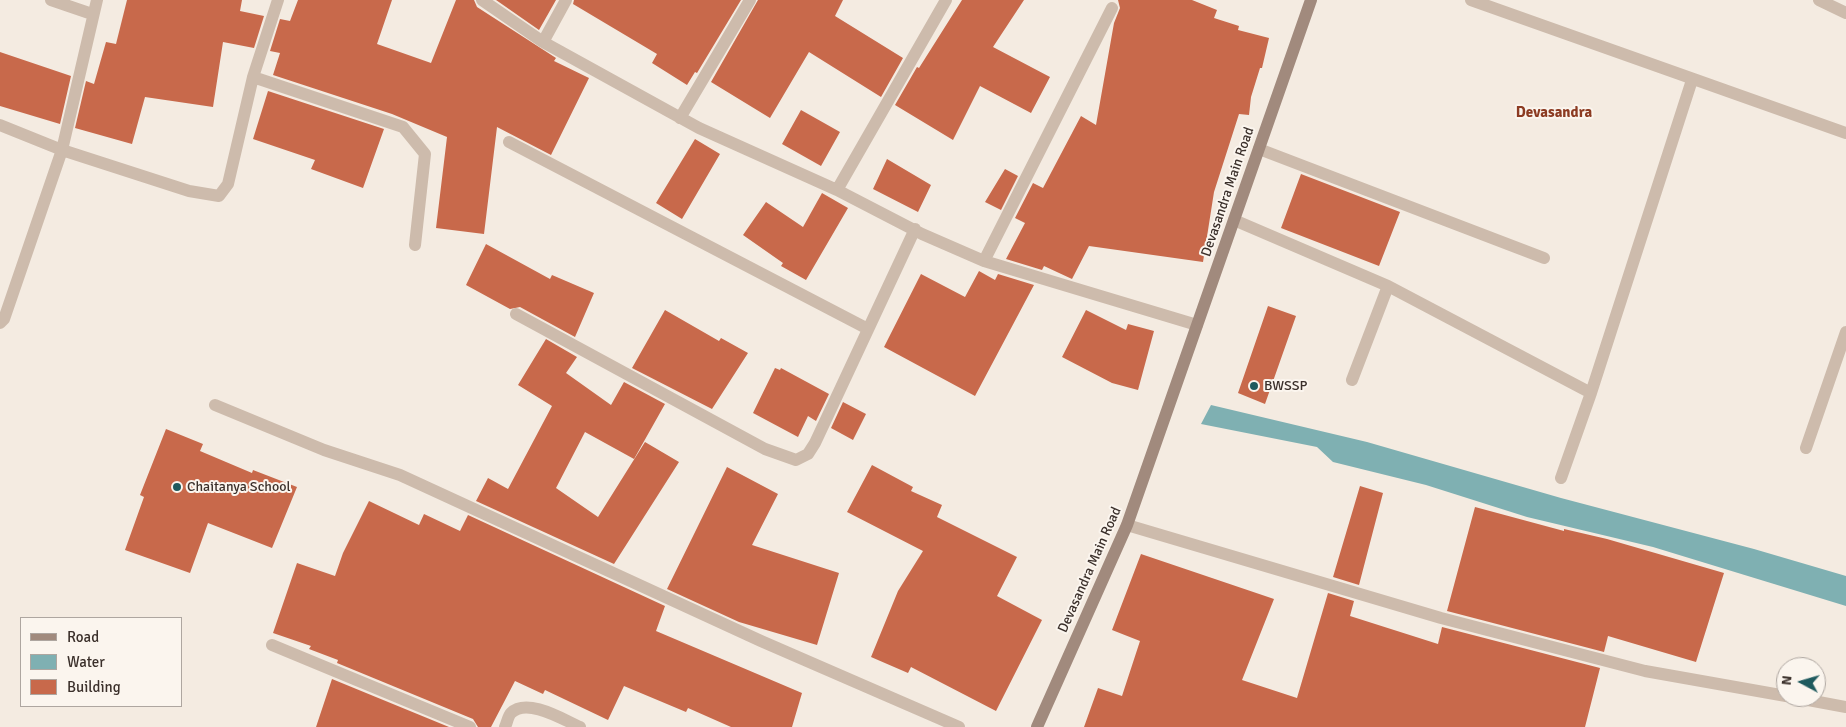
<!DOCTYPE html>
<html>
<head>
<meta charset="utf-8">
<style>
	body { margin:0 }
	#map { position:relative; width:1846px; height:727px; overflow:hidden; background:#f4ebe1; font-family:Signika,sans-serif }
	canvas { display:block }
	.legend { position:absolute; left:20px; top:617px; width:162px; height:90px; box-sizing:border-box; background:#fbf5ee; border:1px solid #aea6a0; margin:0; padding:6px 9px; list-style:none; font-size:15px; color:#3b302b }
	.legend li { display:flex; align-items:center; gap:10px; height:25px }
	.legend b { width:25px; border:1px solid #aea6a0 }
	.north { position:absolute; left:1776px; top:657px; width:50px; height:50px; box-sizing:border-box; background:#fbf5ee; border:1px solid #aea6a0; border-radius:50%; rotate:276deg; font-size:14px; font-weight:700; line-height:20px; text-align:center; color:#3b302b }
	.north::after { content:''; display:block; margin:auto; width:18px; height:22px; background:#1f5a5e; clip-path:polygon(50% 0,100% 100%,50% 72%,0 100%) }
</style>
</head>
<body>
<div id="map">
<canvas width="1846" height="727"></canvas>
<ul class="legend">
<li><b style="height:6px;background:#a18a7d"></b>Road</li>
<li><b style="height:14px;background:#7fb0b2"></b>Water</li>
<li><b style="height:14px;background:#c8694b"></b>Building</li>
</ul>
<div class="north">N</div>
</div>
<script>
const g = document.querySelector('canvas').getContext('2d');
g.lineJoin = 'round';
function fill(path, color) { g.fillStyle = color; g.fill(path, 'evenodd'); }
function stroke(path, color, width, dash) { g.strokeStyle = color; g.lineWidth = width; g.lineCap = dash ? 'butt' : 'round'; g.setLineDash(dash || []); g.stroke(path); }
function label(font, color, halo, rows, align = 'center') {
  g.font = font + ' Signika,sans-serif'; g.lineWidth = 4; g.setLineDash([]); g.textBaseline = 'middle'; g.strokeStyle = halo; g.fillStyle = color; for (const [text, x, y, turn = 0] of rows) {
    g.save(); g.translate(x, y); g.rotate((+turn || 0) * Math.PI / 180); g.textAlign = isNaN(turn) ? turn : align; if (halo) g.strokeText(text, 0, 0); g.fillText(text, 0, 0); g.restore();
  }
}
const water = new Path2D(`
	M 1211,405 L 1367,442 L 1561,498 L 1754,549 L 1846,576 L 1846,606 L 1653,547 L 1527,517 L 1426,485 L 1333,462 L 1317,447 L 1201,424 Z`);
const building = new Path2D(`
	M 127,0 L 242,0 L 240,11 L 264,16 L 254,48 L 223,42 L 213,107 L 145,97 L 132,144 L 75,128 L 86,81 L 94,84 L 106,42 L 116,44 Z
	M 298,0 L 392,0 L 377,44 L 431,63 L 456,0 L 474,0 L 477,7 L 556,58 L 554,61 L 589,78 L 551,155 L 497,127 L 484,234 L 436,228 L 447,137 L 392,114 L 273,75 L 280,53 L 270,51 L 280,19 L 290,21 Z
	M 496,0 L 556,0 L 539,30 Z
	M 574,0 L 741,0 L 697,73 L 695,72 L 687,85 L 652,63 L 657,54 L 573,4 Z
	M 758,0 L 843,0 L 835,16 L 903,58 L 881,97 L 809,52 L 770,118 L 711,82 Z
	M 962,0 L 1024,0 L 993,47 L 1050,77 L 1031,113 L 980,86 L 953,140 L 895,105 L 917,67 L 919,68 Z
	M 1118,0 L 1192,0 L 1217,10 L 1214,18 L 1239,26 L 1238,30 L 1269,38 L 1262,68 L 1260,68 L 1251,97 L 1249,115 L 1239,114 L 1214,192 L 1203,262 L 1089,246 L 1072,279 L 1044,266 L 1042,270 L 1006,259 L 1025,223 L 1015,218 L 1033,183 L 1043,188 L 1081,116 L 1096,125 L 1114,23 L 1120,8 Z
	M 0,52 L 71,76 L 60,124 L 0,106 Z
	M 268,91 L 384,129 L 363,188 L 311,169 L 315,160 L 253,139 Z
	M 801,110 L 840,132 L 821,166 L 782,144 Z
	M 695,139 L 720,154 L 682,219 L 656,203 Z
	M 887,159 L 931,185 L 918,212 L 873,189 Z
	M 1005,169 L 1018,176 L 1001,210 L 985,202 Z
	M 1301,174 L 1400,212 L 1379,266 L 1281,228 Z
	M 822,193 L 848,208 L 806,280 L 781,266 L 783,263 L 743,235 L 766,202 L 803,227 Z
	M 486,244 L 550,279 L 552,275 L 594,293 L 575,337 L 520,307 L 510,309 L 466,285 Z
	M 979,271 L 995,280 L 998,274 L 1034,285 L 975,396 L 884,347 L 921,274 L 965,297 Z
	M 1268,306 L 1296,316 L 1265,404 L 1238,393 Z
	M 665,310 L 719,341 L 721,338 L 748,353 L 712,409 L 632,368 Z
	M 1086,310 L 1126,330 L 1128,324 L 1154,331 L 1138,390 L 1112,383 L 1062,357 Z
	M 546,339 L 577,357 L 566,373 L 611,405 L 624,382 L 665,404 L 634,459 L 585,432 L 556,488 L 598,517 L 645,442 L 679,462 L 614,564 L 476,501 L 488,478 L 508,489 L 552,406 L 518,385 Z
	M 775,368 L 780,370 L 781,368 L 829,394 L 816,421 L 808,416 L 798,437 L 753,413 Z
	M 843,402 L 866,414 L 853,440 L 831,428 Z
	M 166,429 L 203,444 L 200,451 L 252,473 L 253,470 L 297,487 L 272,548 L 208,523 L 190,573 L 125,550 L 144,497 L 140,495 Z
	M 872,465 L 913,487 L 911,491 L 942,505 L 937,517 L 1017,557 L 997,596 L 1042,620 L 996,711 L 911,667 L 908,673 L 871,657 L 898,591 L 923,551 L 847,512 Z
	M 727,467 L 778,494 L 752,545 L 839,573 L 817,645 L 739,622 L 667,589 Z
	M 1360,486 L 1383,493 L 1359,585 L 1333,577 Z
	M 369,501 L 419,525 L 424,514 L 460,531 L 468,515 L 665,606 L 656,631 L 802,693 L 792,727 L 731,727 L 688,708 L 686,712 L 624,686 L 608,720 L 545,690 L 543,694 L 515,681 L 491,727 L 478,727 L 473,719 L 337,663 L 338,660 L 309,649 L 311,646 L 273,633 L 297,563 L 335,576 L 343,553 Z
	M 1475,507 L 1564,531 L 1564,529 L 1607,539 L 1724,573 L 1696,662 L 1608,636 L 1604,652 L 1447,611 Z
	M 1141,554 L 1274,599 L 1242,680 L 1297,698 L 1328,593 L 1354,601 L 1350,616 L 1438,644 L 1442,627 L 1600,668 L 1585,727 L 1084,727 L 1098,688 L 1122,696 L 1140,641 L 1112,630 Z
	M 332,679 L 449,727 L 316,727 Z`);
const street = new Path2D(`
	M 51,0 L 92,14
	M 97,0 L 62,150 L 189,191 L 219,196 L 228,184 L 253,77 L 278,0
	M 482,0 L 543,42 L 699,128 L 837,190 L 922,234 L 984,261 L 1112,8
	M 1471,0 L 1846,133
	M 1819,0 L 1846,13
	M 543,42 L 566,0
	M 253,77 L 403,127 L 425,154 L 415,245
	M 680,118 L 750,0
	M 0,125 L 62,150 L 4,319 L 0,323
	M 509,142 L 868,329
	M 1259,149 L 1544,258
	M 837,190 L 946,0
	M 1234,220 L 1388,286 L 1591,393
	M 984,261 L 1197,325
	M 516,314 L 765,449 L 796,460 L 808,454 L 815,443 L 915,229
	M 1352,380 L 1388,286
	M 215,405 L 324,450 L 400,475 L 761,641 L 959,727
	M 1806,448 L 1846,332
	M 1561,478 L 1591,393 L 1692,80
	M 1127,525 L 1441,618 L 1645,671 L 1786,696
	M 272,645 L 470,727
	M 1792,697 L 1846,707
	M 505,727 C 507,723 508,716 511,713 C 527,697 564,720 580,727`);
const secondary = new Path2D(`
	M 1037,727 L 1127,525 L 1311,0`);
const markers = [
	[1254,386,5,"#1f5a5e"],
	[177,487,5,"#1f5a5e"]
];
const streetNames = [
	["Devasandra Main Road",1228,192,-71],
	["Devasandra Main Road",1090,570,-66]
];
const poiNames = [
	["BWSSP",1264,386],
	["Chaitanya School",187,487]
];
const neighbourhoodNames = [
	["Devasandra",1554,113]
];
fill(water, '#7fb0b2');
fill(building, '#c8694b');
stroke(street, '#cdbbac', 12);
stroke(secondary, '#a18a7d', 12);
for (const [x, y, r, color] of markers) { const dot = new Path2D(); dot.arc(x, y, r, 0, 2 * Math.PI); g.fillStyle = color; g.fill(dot); stroke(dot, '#fbf5ee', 2); }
label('14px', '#3b302b', '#fbf5ee', streetNames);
label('14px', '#3b302b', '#fbf5ee', poiNames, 'left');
label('bold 15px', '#8c3b22', '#fbf5ee', neighbourhoodNames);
</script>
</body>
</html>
